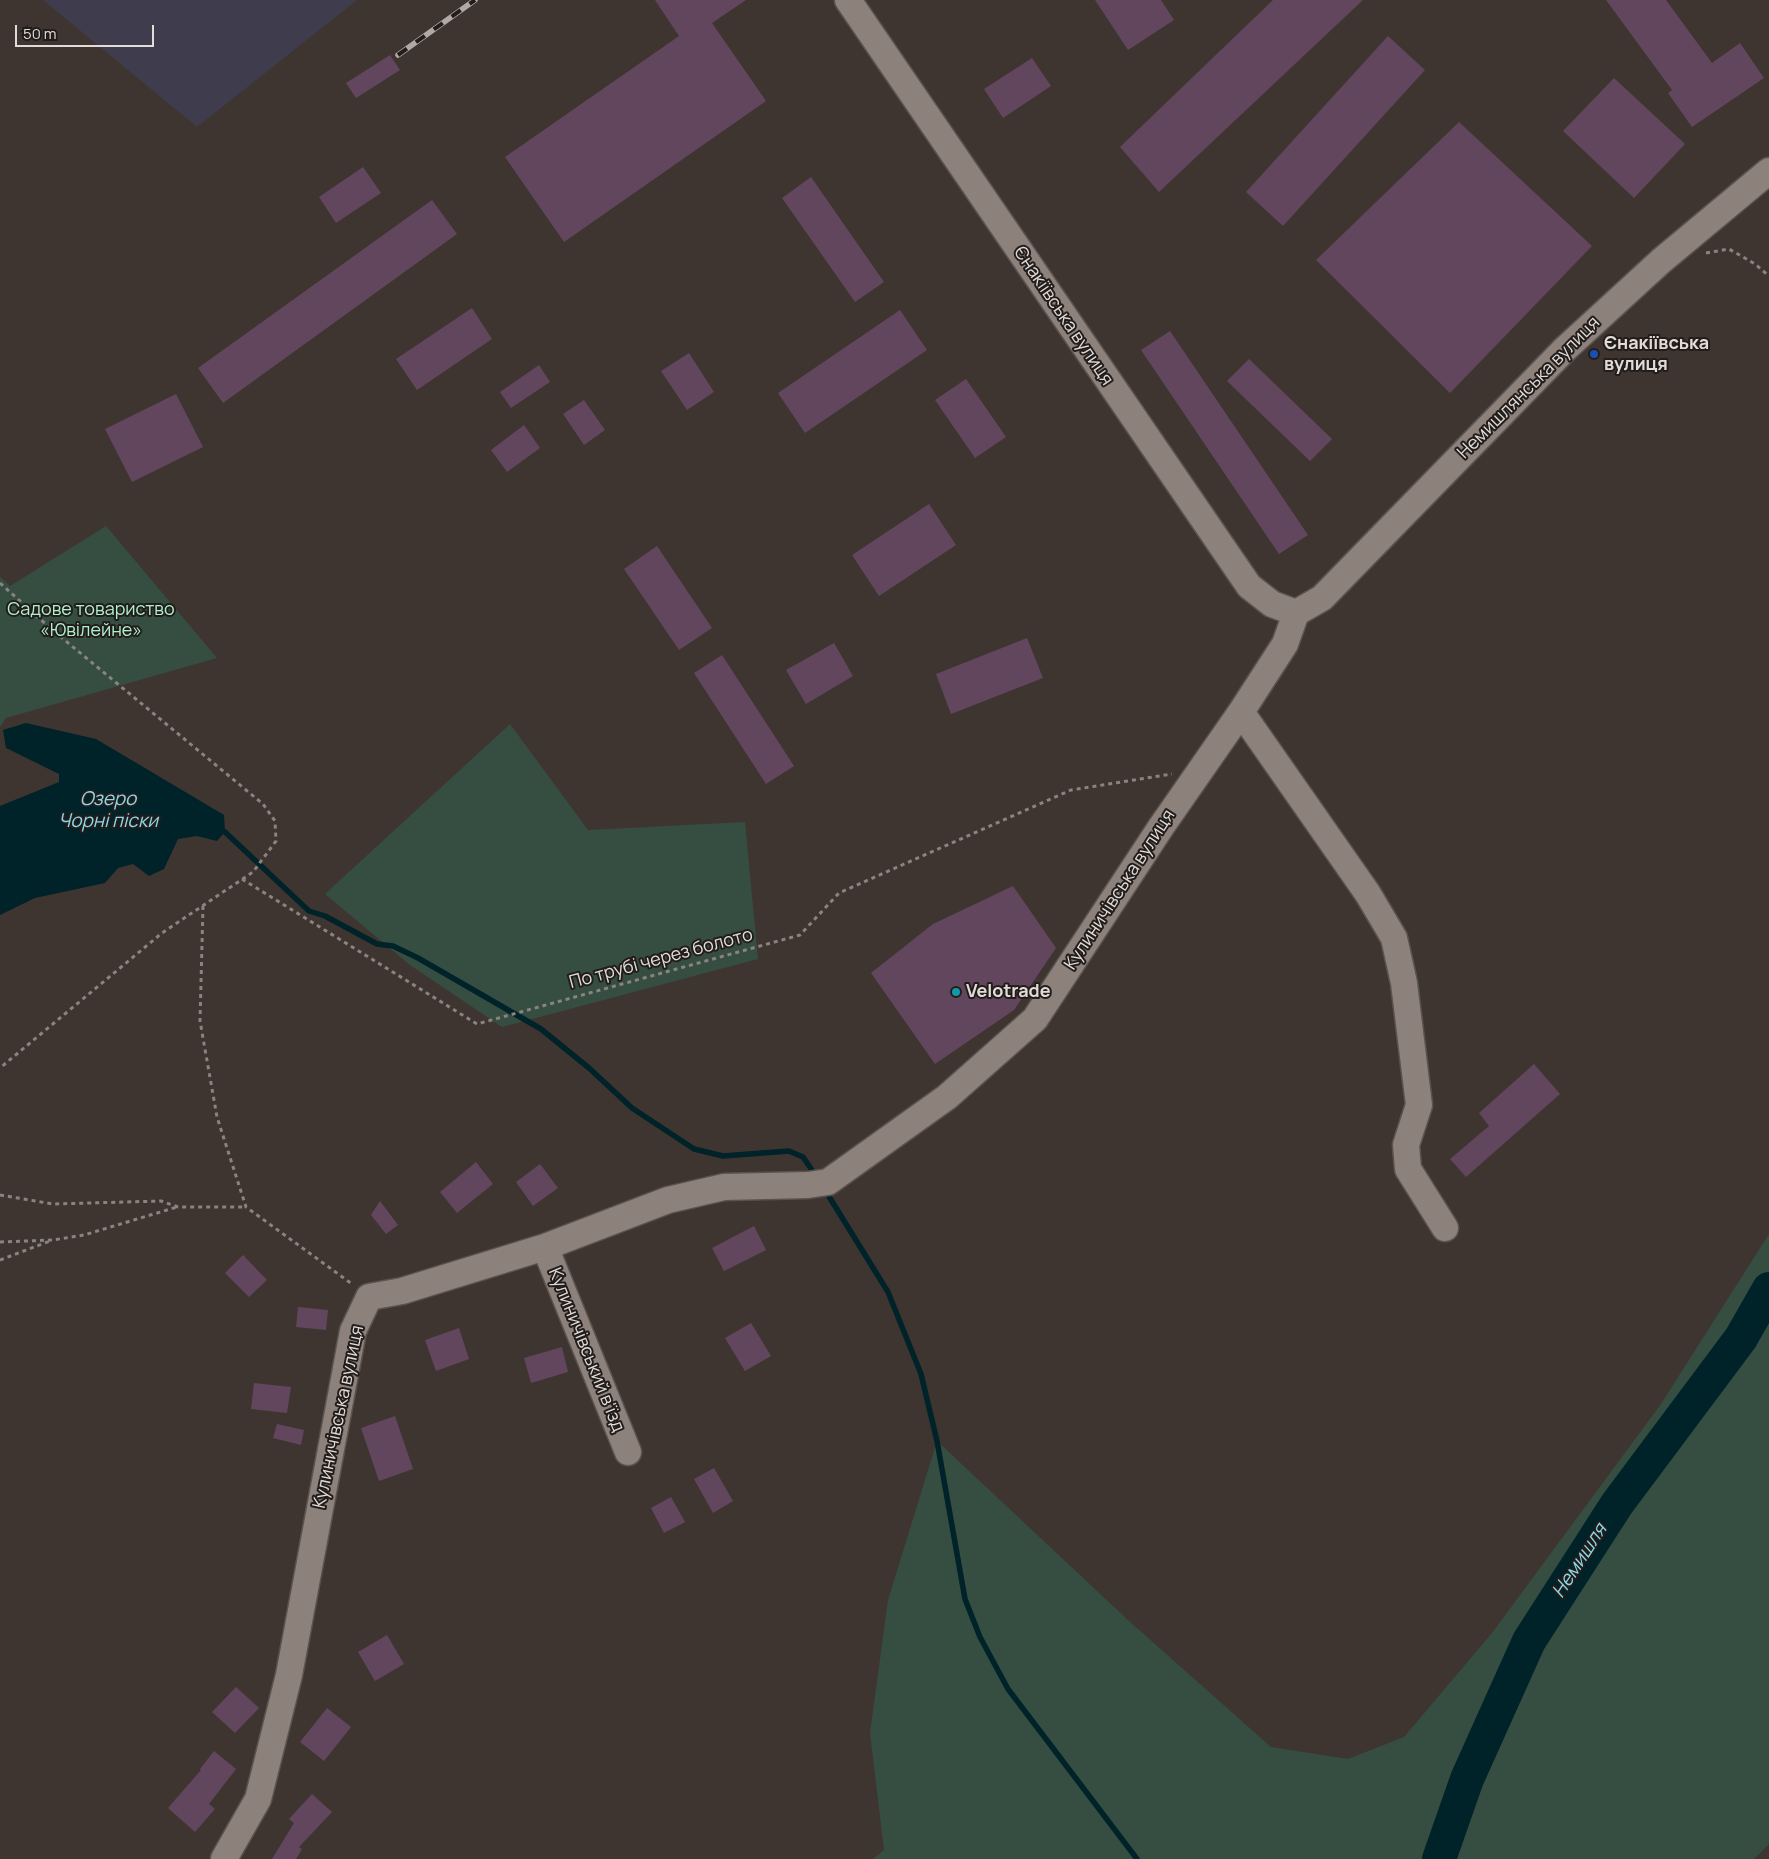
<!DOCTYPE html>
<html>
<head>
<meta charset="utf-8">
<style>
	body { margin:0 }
	#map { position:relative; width:1769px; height:1859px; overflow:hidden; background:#3e3530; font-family:Manrope,sans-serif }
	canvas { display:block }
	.scale { position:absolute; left:15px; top:25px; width:139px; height:22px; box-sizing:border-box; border:2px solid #e2dcd9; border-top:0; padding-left:6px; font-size:15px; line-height:18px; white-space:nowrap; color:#e2dcd9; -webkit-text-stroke:4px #221d1b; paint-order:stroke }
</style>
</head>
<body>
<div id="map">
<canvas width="1769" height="1859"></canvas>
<div class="scale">50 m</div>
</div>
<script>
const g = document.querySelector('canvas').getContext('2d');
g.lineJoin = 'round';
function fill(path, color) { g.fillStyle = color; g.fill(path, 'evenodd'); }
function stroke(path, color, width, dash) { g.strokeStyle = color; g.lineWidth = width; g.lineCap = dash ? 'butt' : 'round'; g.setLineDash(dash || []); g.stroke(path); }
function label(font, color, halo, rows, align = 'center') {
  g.font = font + ' Manrope,sans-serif'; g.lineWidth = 4; g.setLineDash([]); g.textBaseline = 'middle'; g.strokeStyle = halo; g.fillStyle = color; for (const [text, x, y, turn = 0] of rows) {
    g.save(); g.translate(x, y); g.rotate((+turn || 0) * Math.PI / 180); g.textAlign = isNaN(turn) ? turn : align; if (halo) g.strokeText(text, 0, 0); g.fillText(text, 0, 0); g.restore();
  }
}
const industrial = new Path2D(`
	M 43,0 L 357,0 L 197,127 Z`);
const green = new Path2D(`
	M 106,526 L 217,658 L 6,718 L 0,727 L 0,577 L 10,586 Z
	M 510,724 L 588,830 L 745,822 L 758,959 L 502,1027 L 410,965 L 325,894 Z
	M 1769,1234 L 1769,1844 L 1754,1859 L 873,1859 L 884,1850 L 870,1733 L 888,1600 L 937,1441 L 1129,1621 L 1271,1747 L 1348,1759 L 1404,1737 L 1492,1633 L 1661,1404 Z`);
const water = new Path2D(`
	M 26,723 L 96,739 L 224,815 L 225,832 L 217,841 L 197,836 L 178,839 L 164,869 L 149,876 L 133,864 L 118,868 L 105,883 L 35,898 L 0,915 L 0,806 L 59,782 L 59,774 L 6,748 L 3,730 Z`);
const stream = new Path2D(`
	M 225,832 L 309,911 L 325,916 L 377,944 L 393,946 L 418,958 L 541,1029 L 589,1068 L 632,1108 L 694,1149 L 723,1156 L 789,1151 L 803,1157 L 816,1176
	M 825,1190 L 888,1292 L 921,1374 L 937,1441 L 965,1599 L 980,1637 L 1008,1689 L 1137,1859`);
const river = new Path2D(`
	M 1439,1859 L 1467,1779 L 1529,1641 L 1617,1504 L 1741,1338 L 1769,1289`);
const building = new Path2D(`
	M 655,0 L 746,0 L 712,23 L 766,101 L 564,242 L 505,157 L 679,36 Z
	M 1095,0 L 1161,0 L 1174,20 L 1128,50 Z
	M 1273,0 L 1363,0 L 1159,192 L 1120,147 Z
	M 1606,0 L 1666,0 L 1712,63 L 1740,43 L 1764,78 L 1692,127 L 1668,93 L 1672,90 Z
	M 1388,36 L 1425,70 L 1283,226 L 1246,192 Z
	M 390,55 L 400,70 L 356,98 L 346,83 Z
	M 1032,58 L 1051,86 L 1003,118 L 984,89 Z
	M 1614,78 L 1685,144 L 1634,198 L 1563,131 Z
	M 1459,122 L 1592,246 L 1450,393 L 1316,260 Z
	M 363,167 L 381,193 L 336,223 L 319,197 Z
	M 811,177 L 884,282 L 855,302 L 782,198 Z
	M 432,200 L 457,234 L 223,403 L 198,368 Z
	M 472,308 L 492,339 L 417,390 L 396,359 Z
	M 900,310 L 927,350 L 805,433 L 778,393 Z
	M 1170,331 L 1308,535 L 1279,554 L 1141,350 Z
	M 689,353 L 714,392 L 687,410 L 661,371 Z
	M 1249,359 L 1332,439 L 1310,461 L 1227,381 Z
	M 539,365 L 550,382 L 511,408 L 500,392 Z
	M 966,379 L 1006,437 L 975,458 L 935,400 Z
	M 176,394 L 203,447 L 132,482 L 105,429 Z
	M 584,400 L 605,430 L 584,445 L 563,414 Z
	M 524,425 L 540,448 L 507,472 L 491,450 Z
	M 929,504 L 956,545 L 879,596 L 852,555 Z
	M 657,546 L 712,628 L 679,650 L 624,569 Z
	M 1027,638 L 1043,678 L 951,714 L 936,674 Z
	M 834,643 L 853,676 L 806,704 L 786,670 Z
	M 722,655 L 794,766 L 766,784 L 694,673 Z
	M 1013,886 L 1056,948 L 1014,1010 L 935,1064 L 871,973 L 933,924 Z
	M 1534,1064 L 1560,1094 L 1466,1177 L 1450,1159 L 1489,1126 L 1479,1113 Z
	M 476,1162 L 493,1184 L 457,1213 L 440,1192 Z
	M 540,1164 L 558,1188 L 533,1206 L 516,1182 Z
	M 380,1201 L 398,1225 L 386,1234 L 371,1215 Z
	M 754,1226 L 766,1250 L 724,1271 L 712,1248 Z
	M 243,1255 L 267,1280 L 249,1297 L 225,1273 Z
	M 298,1307 L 328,1310 L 326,1330 L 296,1327 Z
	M 751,1323 L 771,1356 L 745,1371 L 725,1338 Z
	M 459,1328 L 469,1359 L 436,1371 L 425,1340 Z
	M 562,1347 L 568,1372 L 531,1383 L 524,1358 Z
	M 254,1383 L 291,1387 L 287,1413 L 251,1409 Z
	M 395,1416 L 413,1469 L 379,1481 L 361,1428 Z
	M 277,1424 L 304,1430 L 301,1445 L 273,1438 Z
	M 714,1468 L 733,1501 L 713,1513 L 694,1479 Z
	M 671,1497 L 685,1522 L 664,1533 L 651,1508 Z
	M 387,1635 L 404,1664 L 375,1681 L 358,1652 Z
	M 236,1687 L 259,1708 L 235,1733 L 212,1712 Z
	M 327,1708 L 351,1727 L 324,1761 L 300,1742 Z
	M 214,1751 L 236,1769 L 209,1804 L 215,1809 L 195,1832 L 168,1808 L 201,1770 L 200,1769 Z
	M 312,1794 L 332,1812 L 299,1847 L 302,1849 L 296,1859 L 272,1859 L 294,1823 L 289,1819 Z`);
const path = new Path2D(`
	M 1706,253 L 1729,249 L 1755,264 L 1769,276
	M 0,583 L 50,628 L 263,804 L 275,821 L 276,841 L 253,872 L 162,933 L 0,1068
	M 242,879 L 477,1024 L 800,935 L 839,893 L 1071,790 L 1172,774
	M 203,906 L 200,1021 L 217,1117 L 246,1207 L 352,1284
	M 0,1195 L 53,1204 L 161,1201 L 178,1207 L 246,1207
	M 0,1242 L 53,1240 L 84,1235 L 177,1207
	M 0,1260 L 50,1241`);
const minor = new Path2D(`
	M 848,0 L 1249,586 L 1272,604 L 1296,613
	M 1296,613 L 1322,598 L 1565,349 L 1661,261 L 1769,171
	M 1241,712 L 1368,894 L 1394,938 L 1404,983 L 1419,1105 L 1406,1145 L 1408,1169 L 1445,1228
	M 545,1247 L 628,1452
	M 224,1859 L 258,1799 L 289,1675 L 353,1331 L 369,1297 L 402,1291 L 545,1247 L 668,1200 L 724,1187 L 808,1185 L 828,1182 L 947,1097 L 1035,1019 L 1161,827 L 1241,712 L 1285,644 L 1296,613`);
const rail = new Path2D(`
	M 398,55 L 475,0`);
const markers = [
	[1594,354,5,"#1a4fb4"],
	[956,992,5,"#0f9aa8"]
];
const streetNames = [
	["Єнакіївська вулиця",1063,316,56],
	["Немишлянська вулиця",1529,388,-45],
	["Кулиничівська вулиця",1120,890,-57],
	["По трубі через болото",661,959,-15],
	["Кулиничівський в'їзд",586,1350,68],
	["Кулиничівська вулиця",339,1417,-78]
];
const poiNames = [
	["Єнакіївська",1604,344],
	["вулиця",1604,365],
	["Velotrade",966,992]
];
const parkNames = [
	["Садове товариство",91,610],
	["«Ювілейне»",91,631]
];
const waterNames = [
	["Озеро",108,800],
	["Чорні піски",108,822],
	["Немишля",1580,1561,-57]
];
fill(industrial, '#3f3c4d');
fill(green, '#354e41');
fill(water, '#002229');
stroke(stream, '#002229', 5.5);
stroke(river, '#002229', 34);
fill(building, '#62465e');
stroke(minor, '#5a524e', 29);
stroke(path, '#8b837f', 3, [4, 4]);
stroke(minor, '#8c817b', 26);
stroke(rail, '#b0a9a6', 5.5);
stroke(rail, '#221d1b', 4, [11]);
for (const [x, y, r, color] of markers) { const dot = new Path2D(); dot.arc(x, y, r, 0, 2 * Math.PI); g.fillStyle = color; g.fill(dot); stroke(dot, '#221d1b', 2); }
label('18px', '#e2dcd9', '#221d1b', streetNames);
label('bold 18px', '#e2dcd9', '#221d1b', poiNames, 'left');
label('18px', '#aff0cd', '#221d1b', parkNames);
label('italic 19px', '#8ad9eb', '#221d1b', waterNames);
</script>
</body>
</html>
